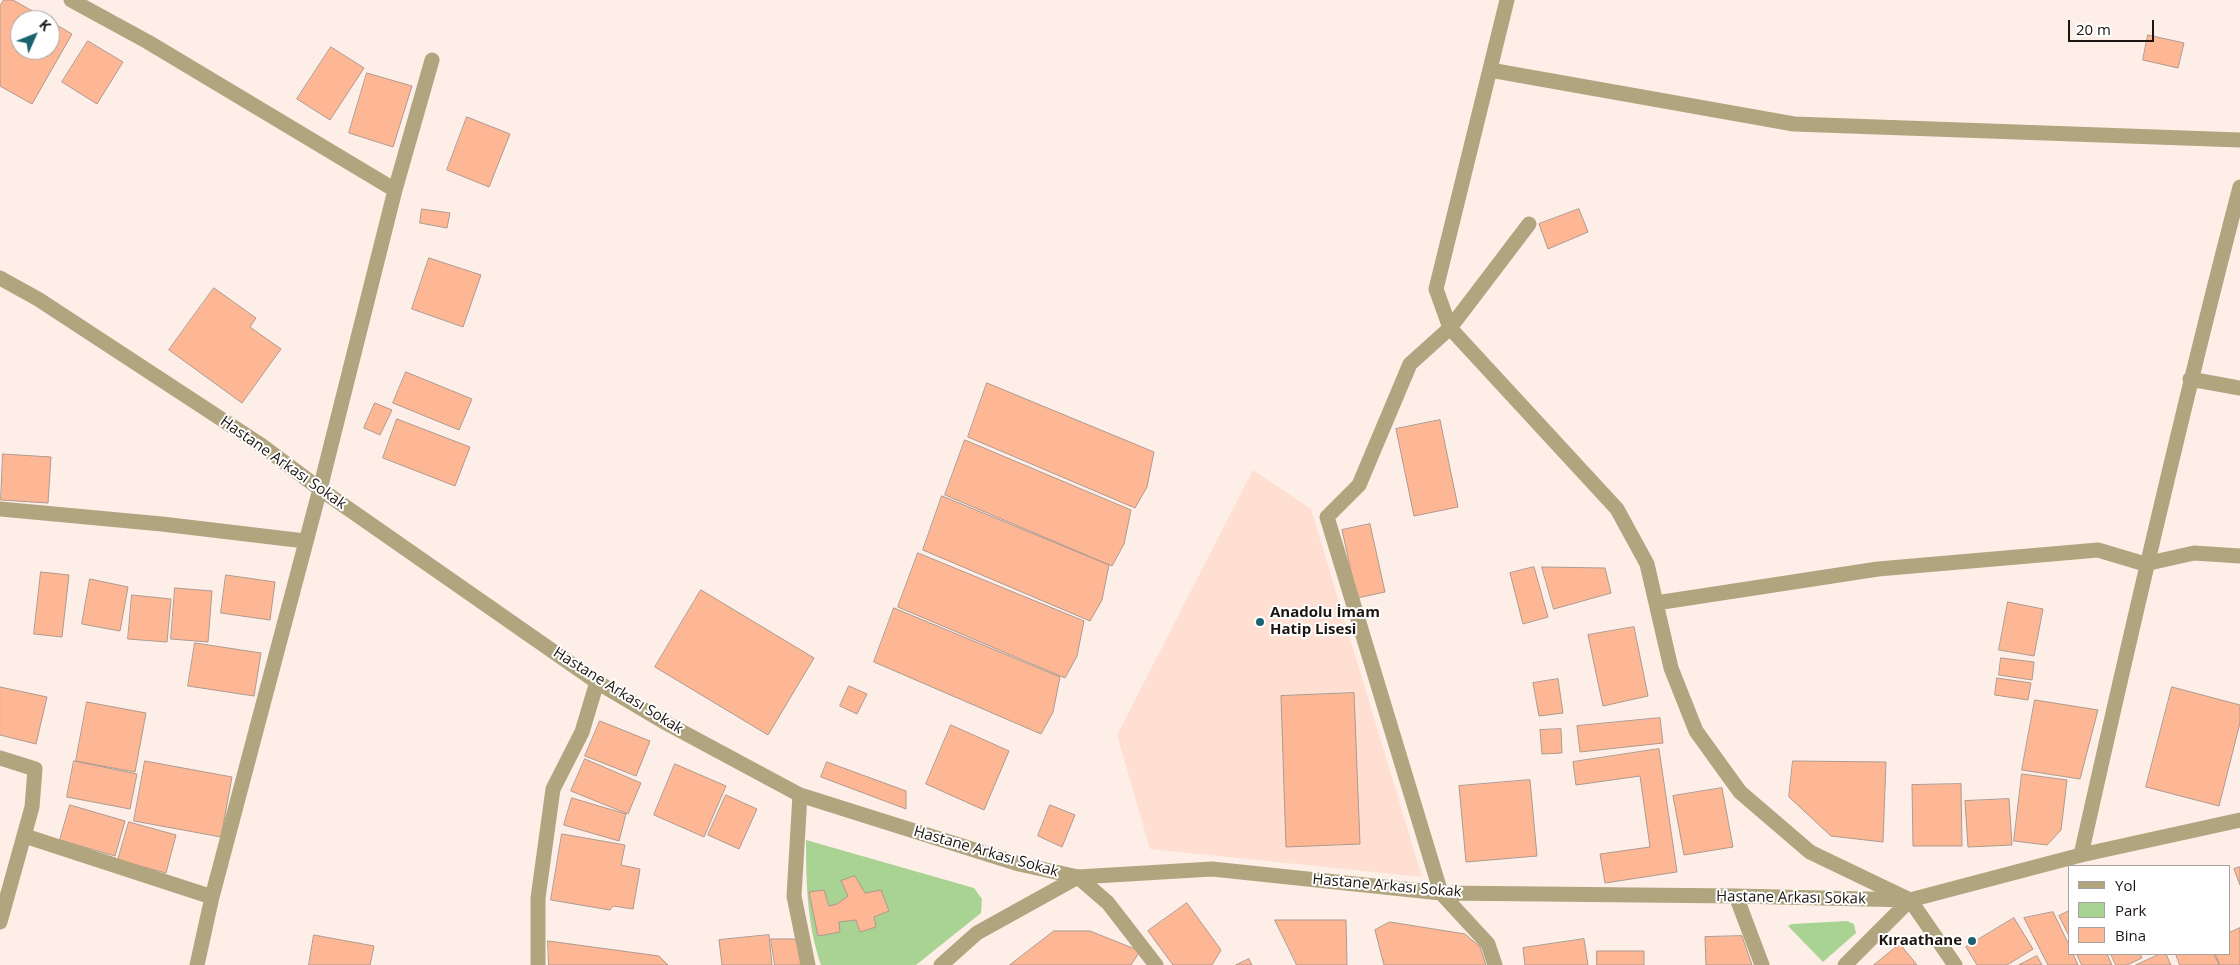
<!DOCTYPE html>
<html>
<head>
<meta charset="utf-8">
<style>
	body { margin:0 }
	#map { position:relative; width:2240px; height:965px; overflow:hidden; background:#fdefe8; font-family:"Open Sans",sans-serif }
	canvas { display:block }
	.legend { position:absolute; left:2068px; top:865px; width:162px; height:90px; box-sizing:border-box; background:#fff; border:1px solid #a4a1a0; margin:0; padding:6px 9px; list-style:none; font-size:15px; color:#1c1511 }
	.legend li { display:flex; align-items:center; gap:10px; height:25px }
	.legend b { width:25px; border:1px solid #a4a1a0 }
	.north { position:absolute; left:10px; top:10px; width:50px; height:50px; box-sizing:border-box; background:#fff; border:1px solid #a4a1a0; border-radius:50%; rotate:46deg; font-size:14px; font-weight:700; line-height:20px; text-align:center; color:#1c1511 }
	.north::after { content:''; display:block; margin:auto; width:18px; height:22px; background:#196370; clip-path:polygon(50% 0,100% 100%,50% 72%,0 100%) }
	.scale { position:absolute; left:2068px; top:20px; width:86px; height:22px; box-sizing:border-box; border:2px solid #1c1511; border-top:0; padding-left:6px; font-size:15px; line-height:18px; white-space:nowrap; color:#1c1511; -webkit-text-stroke:4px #fff; paint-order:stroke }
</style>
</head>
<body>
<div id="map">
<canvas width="2240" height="965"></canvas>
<ul class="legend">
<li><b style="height:6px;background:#b1a57f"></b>Yol</li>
<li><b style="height:14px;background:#a9d393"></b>Park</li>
<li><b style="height:14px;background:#feb794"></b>Bina</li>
</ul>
<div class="north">K</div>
<div class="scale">20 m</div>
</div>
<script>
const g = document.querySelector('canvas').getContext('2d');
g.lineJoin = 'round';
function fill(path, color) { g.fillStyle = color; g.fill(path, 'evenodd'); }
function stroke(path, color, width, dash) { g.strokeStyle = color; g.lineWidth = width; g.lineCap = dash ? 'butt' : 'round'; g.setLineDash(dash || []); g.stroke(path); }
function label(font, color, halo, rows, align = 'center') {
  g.font = font + ' "Open Sans",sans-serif'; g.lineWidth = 4; g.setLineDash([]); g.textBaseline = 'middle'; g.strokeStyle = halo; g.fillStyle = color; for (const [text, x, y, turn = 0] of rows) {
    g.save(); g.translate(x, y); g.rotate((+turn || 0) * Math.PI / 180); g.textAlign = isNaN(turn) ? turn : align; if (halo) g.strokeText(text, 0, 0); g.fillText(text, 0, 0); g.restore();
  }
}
const built = new Path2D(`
	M 1253,470 L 1311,509 L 1422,877 L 1150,849 L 1117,735 Z`);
const green = new Path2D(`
	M 806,840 L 974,888 L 982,899 L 981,913 L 916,965 L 821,965 C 807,924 806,883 806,840 Z
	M 1847,921 L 1854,924 L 1856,933 L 1823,962 L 1788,926 L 1792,924 Z`);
const building = new Path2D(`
	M 4,0 L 13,0 L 48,20 L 20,20 L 20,50 L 50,50 L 50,21 L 72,34 L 32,104 L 0,86 L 0,6 Z
	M 2148,35 L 2184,43 L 2178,68 L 2143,60 Z
	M 88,41 L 123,62 L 97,104 L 62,82 Z
	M 331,47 L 364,68 L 330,120 L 297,99 Z
	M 367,73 L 412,86 L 393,147 L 349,133 Z
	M 467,117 L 510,134 L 489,187 L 447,170 Z
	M 422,209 L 450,213 L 447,228 L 420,223 Z
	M 1579,209 L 1588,232 L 1548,249 L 1539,224 Z
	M 429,258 L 481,275 L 463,327 L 412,309 Z
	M 214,288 L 256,318 L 250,327 L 281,349 L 242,403 L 169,350 Z
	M 406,372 L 472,399 L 459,430 L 393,403 Z
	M 987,383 L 1154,452 L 1147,487 L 1135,508 L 968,437 Z
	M 375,403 L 392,410 L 380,435 L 364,428 Z
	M 397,419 L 470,447 L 455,486 L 383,458 Z
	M 1440,420 L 1458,507 L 1414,516 L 1396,429 Z
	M 965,440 L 1131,510 L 1124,544 L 1112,566 L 945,495 Z
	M 3,454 L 51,457 L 48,503 L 1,500 Z
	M 942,496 L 1109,565 L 1102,600 L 1090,621 L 923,550 Z
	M 1370,524 L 1385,592 L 1357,598 L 1342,530 Z
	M 918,553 L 1084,621 L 1077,656 L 1065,678 L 898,607 Z
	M 1534,567 L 1548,617 L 1523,624 L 1510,573 Z
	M 1542,567 L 1605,568 L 1611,593 L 1554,609 Z
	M 41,572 L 69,575 L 62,637 L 34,634 Z
	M 226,575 L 275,582 L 270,620 L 221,613 Z
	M 90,579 L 128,587 L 120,631 L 82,624 Z
	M 175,588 L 212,591 L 208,642 L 171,639 Z
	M 701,590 L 814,658 L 768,735 L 655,667 Z
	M 132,595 L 171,599 L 167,642 L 128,639 Z
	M 2008,602 L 2043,609 L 2034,656 L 1999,650 Z
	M 894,608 L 1060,677 L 1053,712 L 1041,734 L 874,662 Z
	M 1634,627 L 1648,696 L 1603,706 L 1588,635 Z
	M 195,643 L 261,653 L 254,696 L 188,686 Z
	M 2001,658 L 2034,662 L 2032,680 L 1999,675 Z
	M 1997,678 L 2031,683 L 2028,700 L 1995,695 Z
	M 1558,679 L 1563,713 L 1539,716 L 1533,683 Z
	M 849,686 L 867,694 L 857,714 L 840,706 Z
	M 0,687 L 47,697 L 36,744 L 0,735 Z
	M 2172,687 L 2240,705 L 2240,723 L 2219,806 L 2146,787 Z
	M 1354,693 L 1360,844 L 1286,847 L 1281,696 Z
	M 2035,700 L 2098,710 L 2080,779 L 2022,770 Z
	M 87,702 L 146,713 L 135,772 L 76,761 Z
	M 1660,718 L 1663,743 L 1580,752 L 1577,726 Z
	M 600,721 L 650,741 L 636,776 L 585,756 Z
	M 951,725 L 1009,751 L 984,810 L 926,784 Z
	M 1561,729 L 1562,753 L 1542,754 L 1540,730 Z
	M 1659,749 L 1677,872 L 1605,883 L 1600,854 L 1650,847 L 1640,776 L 1576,785 L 1573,762 Z
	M 585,759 L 641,783 L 628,814 L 571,791 Z
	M 74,761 L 137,774 L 130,809 L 67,797 Z
	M 145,761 L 232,777 L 221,837 L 134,821 Z
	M 1793,761 L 1886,762 L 1883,842 L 1831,836 L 1789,797 Z
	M 827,762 L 906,791 L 906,809 L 821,777 Z
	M 675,764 L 726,786 L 704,837 L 654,815 Z
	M 2022,774 L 2067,780 L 2061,830 L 2047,845 L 2014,841 Z
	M 1530,780 L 1537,856 L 1466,862 L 1459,786 Z
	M 1961,784 L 1962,846 L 1913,846 L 1912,785 Z
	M 1722,788 L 1733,847 L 1684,855 L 1673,796 Z
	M 726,795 L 757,809 L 739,849 L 708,835 Z
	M 572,798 L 626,814 L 619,841 L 564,825 Z
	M 2009,799 L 2012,845 L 1968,847 L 1965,801 Z
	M 70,805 L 125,821 L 115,856 L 60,840 Z
	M 1050,805 L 1075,815 L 1062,847 L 1038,836 Z
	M 129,822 L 176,835 L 166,873 L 118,860 Z
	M 562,834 L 625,845 L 621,865 L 640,869 L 633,909 L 613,906 L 610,910 L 551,900 Z
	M 2240,867 L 2240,885 L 2234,869 Z
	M 855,876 L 865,893 L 881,890 L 889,911 L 874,917 L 876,927 L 860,932 L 856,920 L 839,922 L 840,932 L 818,936 L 809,892 L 824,890 L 829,906 L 837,904 L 848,896 L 841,881 Z
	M 1187,903 L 1221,950 L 1212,965 L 1173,965 L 1148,931 Z
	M 2069,911 L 2069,936 L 2059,916 Z
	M 2053,912 L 2069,945 L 2069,954 L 2073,954 L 2078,965 L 2048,965 L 2024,918 Z
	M 2014,918 L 2033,949 L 2007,965 L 1977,965 L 1966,947 Z
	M 1275,920 L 1346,920 L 1347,965 L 1297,965 Z
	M 1390,922 L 1465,934 L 1480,947 L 1486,965 L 1384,965 L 1375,930 Z
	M 2240,928 L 2240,965 L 2220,965 L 2215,954 L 2229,954 L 2229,933 Z
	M 1054,931 L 1090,931 L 1140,951 L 1131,965 L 1010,965 Z
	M 314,935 L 374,946 L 370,965 L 309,965 Z
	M 769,935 L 772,965 L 722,965 L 719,940 Z
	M 1742,936 L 1752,965 L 1706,965 L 1705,937 Z
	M 771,939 L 797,939 L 805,965 L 775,965 Z
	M 1584,939 L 1588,965 L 1525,965 L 1523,948 Z
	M 548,941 L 659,956 L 668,965 L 549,965 Z
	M 1900,944 L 1917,965 L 1874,965 Z
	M 1597,951 L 1644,951 L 1644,965 L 1597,965 Z
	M 2077,954 L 2107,954 L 2112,965 L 2082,965 Z
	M 2111,954 L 2140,954 L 2142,958 L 2127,965 L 2116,965 Z
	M 2160,954 L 2166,954 L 2171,965 L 2136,965 Z
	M 2176,954 L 2214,954 L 2219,965 L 2180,965 Z
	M 2037,956 L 2042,965 L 2019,965 Z
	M 1249,959 L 1252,965 L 1236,965 Z`);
const minor = new Path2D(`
	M 71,0 L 148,42 L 395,190
	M 1507,0 L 1436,289 L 1450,328 L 1617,509 L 1647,564 L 1671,668 L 1696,731 L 1740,792 L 1810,852 L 1910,900 L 1955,965
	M 1490,70 L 1794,124 L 2240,140
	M 0,278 L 38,299 L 261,445 L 320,489 L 597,682 L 666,723 L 800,795 L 1019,864 L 1078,877 L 1212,869 L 1441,893 L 1736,896 L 1910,900 L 2081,855 L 2240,820
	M 2190,379 L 2240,388
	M 0,509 L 162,524 L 305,541
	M 1656,603 L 1878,569 L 2098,550 L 2145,564 L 2194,553 L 2240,556
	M 0,758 L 35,769 L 32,807 L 0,922
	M 800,795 L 794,896 L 808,965
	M 25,836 L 212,897
	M 2081,855 C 2131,631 2182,409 2240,187
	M 1736,896 L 1762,965
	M 197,965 L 212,897 L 320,489 L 395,190 L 432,60
	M 538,965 L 538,898 L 553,789 L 582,732 L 597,682
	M 941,965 L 977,933 L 1078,877 L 1108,903 L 1156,965
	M 1495,965 L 1488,944 L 1441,893 L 1327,517 L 1359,485 L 1410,364 L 1450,328 L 1529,224
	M 1845,965 L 1910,900`);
const markers = [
	[1260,622,5,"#196370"],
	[1972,941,5,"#196370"]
];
const streetNames = [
	["Hastane Arkası Sokak",283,463,35],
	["Hastane Arkası Sokak",618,691,32],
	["Hastane Arkası Sokak",986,852,16],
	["Hastane Arkası Sokak",1387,886,5],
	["Hastane Arkası Sokak",1791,898,1]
];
const poiNames = [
	["Anadolu İmam",1270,613],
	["Hatip Lisesi",1270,630],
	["Kıraathane",1962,941,"right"]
];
fill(built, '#fedfd1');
fill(green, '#a9d393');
fill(building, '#feb794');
stroke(building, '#ae998f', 1);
stroke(minor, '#b1a57f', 15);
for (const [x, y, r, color] of markers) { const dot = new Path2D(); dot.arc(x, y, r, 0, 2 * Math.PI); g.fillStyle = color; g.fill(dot); stroke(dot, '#fff', 2); }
label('15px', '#1c1511', '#fff', streetNames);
label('bold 15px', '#1c1511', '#fff', poiNames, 'left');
</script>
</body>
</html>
